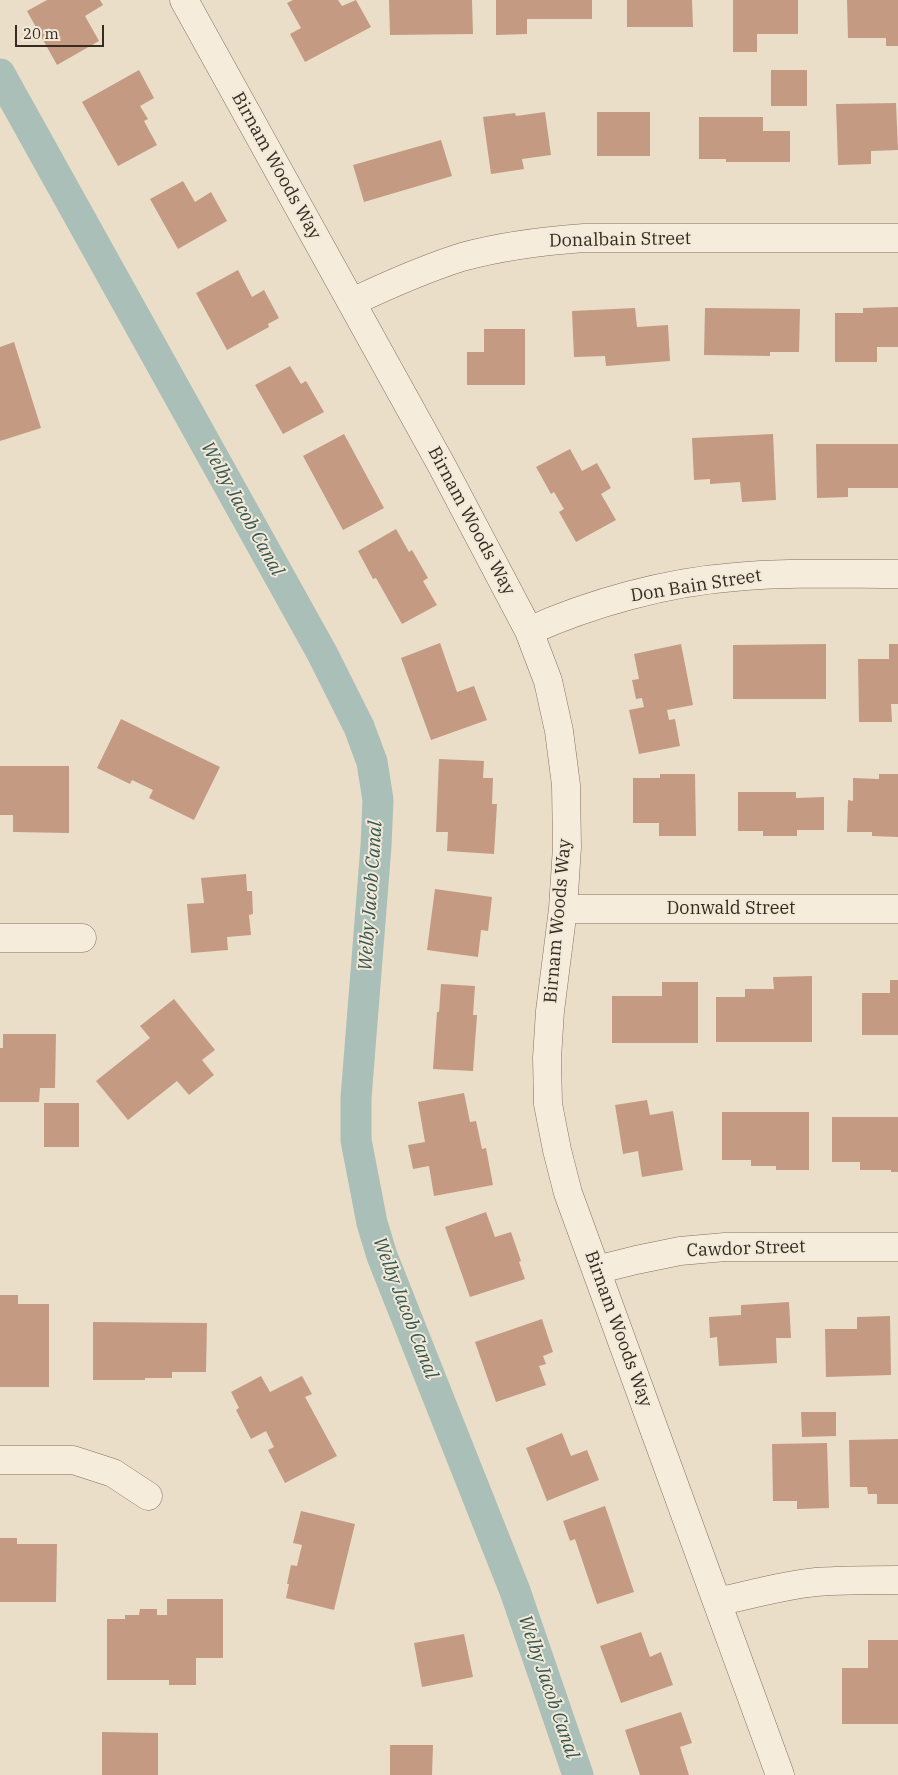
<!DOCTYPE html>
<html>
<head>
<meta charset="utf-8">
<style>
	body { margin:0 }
	#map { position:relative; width:898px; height:1775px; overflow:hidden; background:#eadec9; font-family:"IBM Plex Serif",serif }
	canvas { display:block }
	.scale { position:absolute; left:15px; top:25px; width:89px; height:22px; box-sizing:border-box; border:2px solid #372a21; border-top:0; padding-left:6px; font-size:15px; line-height:18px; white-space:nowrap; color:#372a21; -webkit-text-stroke:4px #f2e9d8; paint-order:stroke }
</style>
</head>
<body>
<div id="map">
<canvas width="898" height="1775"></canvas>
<div class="scale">20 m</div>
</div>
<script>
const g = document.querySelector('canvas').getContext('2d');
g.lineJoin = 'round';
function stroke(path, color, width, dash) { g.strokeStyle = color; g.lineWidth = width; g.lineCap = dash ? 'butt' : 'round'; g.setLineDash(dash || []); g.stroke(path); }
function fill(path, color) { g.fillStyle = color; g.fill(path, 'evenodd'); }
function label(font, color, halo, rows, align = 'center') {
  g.font = font + ' "IBM Plex Serif",serif'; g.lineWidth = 4; g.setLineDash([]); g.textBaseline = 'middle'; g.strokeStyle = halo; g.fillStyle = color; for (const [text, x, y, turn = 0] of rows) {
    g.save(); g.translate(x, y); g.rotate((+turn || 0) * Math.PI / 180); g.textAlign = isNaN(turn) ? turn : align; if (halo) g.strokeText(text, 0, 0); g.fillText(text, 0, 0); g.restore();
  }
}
const canal = new Path2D(`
	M 0,74 L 322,653 L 359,727 L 372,762 L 378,800 L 376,846 L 356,1098 L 356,1140 L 372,1223 L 382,1256 L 515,1591 L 578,1775`);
const building = new Path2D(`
	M 47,0 L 100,0 L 103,5 L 85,16 L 99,41 L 57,65 L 27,11 Z
	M 293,0 L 338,0 L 342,6 L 356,0 L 371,27 L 305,62 L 290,34 L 301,28 L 287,3 Z
	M 389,0 L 472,0 L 473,34 L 390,35 Z
	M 496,0 L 592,0 L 592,19 L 527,19 L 527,34 L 496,35 Z
	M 627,0 L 692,0 L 693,27 L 627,27 Z
	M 733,0 L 798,0 L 798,34 L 757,34 L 757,52 L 733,52 Z
	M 847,0 L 898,0 L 898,46 L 886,46 L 886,38 L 848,38 Z
	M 139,70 L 154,98 L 140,106 L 148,119 L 144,121 L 157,145 L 118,166 L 82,102 Z
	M 771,70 L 807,70 L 807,106 L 771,106 Z
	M 896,103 L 898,150 L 871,151 L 871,164 L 838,165 L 836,104 Z
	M 545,112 L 551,155 L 522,159 L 524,169 L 491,174 L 483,117 L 515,113 L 516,116 Z
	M 597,112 L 650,112 L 650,156 L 597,156 Z
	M 699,117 L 763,117 L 763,131 L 790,131 L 790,162 L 726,162 L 726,159 L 699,159 Z
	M 441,140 L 452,176 L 364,202 L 353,165 Z
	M 183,181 L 195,202 L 211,192 L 227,221 L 178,249 L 150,199 Z
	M 238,270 L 252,297 L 264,290 L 279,318 L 268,324 L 269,327 L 227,350 L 196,293 Z
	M 898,307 L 898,347 L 877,347 L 877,362 L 835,362 L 835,313 L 863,313 L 863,308 Z
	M 635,308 L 637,327 L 668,325 L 670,361 L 606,366 L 605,356 L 574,357 L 572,311 Z
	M 705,308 L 800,309 L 799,352 L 770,352 L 770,356 L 704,355 Z
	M 484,329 L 525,329 L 525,385 L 467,385 L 467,352 L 484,352 Z
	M 14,342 L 41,428 L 0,441 L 0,347 Z
	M 290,366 L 301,384 L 306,381 L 324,412 L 283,434 L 255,385 Z
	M 344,434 L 384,508 L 343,530 L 303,456 Z
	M 773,434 L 776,500 L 742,502 L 740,482 L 710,484 L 710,479 L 694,480 L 692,438 Z
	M 816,444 L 898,444 L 898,488 L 848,488 L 848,497 L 817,498 Z
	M 570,449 L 582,471 L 597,463 L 611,488 L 601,494 L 616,520 L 576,542 L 559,512 L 564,509 L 554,492 L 551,494 L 536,467 Z
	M 396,529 L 409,552 L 412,550 L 428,578 L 423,581 L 437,605 L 402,624 L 376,578 L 373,579 L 358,551 Z
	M 440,643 L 457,692 L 474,686 L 487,720 L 431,740 L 401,658 Z
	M 681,644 L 693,705 L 667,710 L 669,720 L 675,719 L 680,746 L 639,754 L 629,710 L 644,707 L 642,698 L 636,699 L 632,680 L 639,679 L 634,654 Z
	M 826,644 L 826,699 L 733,699 L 733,645 Z
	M 889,644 L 898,644 L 898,704 L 891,704 L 892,722 L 859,722 L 858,659 L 889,659 Z
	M 121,719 L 220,767 L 194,820 L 149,798 L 153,790 L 132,780 L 130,784 L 97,768 Z
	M 439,759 L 484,761 L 483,778 L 493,778 L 492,804 L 497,804 L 494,854 L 447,851 L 448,832 L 436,832 Z
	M 0,766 L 69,766 L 69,833 L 13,832 L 13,815 L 0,815 Z
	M 660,774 L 695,774 L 696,836 L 659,836 L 659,823 L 633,823 L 633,778 L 660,778 Z
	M 879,774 L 898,774 L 898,837 L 872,836 L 872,832 L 847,832 L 848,800 L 853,801 L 853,778 L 879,779 Z
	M 738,792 L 796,792 L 796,798 L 824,797 L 824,830 L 797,830 L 797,836 L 763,836 L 763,831 L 738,831 Z
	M 246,874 L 247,891 L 252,891 L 253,914 L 249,915 L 251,935 L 227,937 L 228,950 L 191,953 L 187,904 L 204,903 L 201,878 Z
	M 435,889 L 492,897 L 488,931 L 481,930 L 478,957 L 427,950 Z
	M 812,976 L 812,1042 L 716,1042 L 716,997 L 745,997 L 745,989 L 774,989 L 773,977 Z
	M 890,980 L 898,980 L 898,1035 L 862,1035 L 862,993 L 890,993 Z
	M 662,982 L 698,982 L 698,1043 L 612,1043 L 612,996 L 662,996 Z
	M 441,984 L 475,986 L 473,1015 L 477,1015 L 473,1071 L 433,1069 L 437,1012 L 439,1012 Z
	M 174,999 L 215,1050 L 202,1060 L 214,1075 L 189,1095 L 177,1081 L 128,1120 L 96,1081 L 150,1038 L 140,1026 Z
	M 3,1034 L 56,1034 L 55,1088 L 40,1088 L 39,1102 L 0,1102 L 0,1048 L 3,1048 Z
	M 464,1093 L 470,1122 L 476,1121 L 482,1149 L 486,1148 L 493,1185 L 434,1196 L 429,1166 L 413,1169 L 408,1145 L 425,1142 L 418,1102 Z
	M 647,1100 L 650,1115 L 673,1111 L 683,1170 L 642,1177 L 638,1151 L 623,1154 L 615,1105 Z
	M 44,1103 L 79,1103 L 79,1147 L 44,1147 Z
	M 722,1112 L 809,1112 L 809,1170 L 776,1170 L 776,1166 L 751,1166 L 751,1160 L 722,1160 Z
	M 832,1117 L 898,1117 L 898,1172 L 891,1172 L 891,1170 L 860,1170 L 860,1162 L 832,1162 Z
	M 486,1212 L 495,1237 L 511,1232 L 521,1261 L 519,1262 L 525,1279 L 470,1297 L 445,1227 Z
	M 0,1295 L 18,1295 L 18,1304 L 49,1304 L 49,1387 L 0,1387 Z
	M 789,1302 L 791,1338 L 776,1338 L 777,1363 L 719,1366 L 717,1337 L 710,1338 L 709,1317 L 741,1315 L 741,1305 Z
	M 890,1316 L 891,1375 L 826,1377 L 825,1329 L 857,1329 L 857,1317 Z
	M 542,1319 L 553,1352 L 543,1356 L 546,1364 L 539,1366 L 546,1385 L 496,1402 L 475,1342 Z
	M 93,1322 L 207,1323 L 206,1372 L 172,1372 L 172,1378 L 145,1378 L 145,1380 L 93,1380 Z
	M 261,1376 L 270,1392 L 302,1376 L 312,1394 L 305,1397 L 337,1456 L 285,1483 L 268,1450 L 274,1447 L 266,1431 L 251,1439 L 236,1410 L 239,1408 L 231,1392 Z
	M 801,1412 L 836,1412 L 836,1436 L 802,1437 Z
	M 562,1433 L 571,1456 L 587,1450 L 599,1480 L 547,1501 L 526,1448 Z
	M 898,1439 L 898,1504 L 877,1504 L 877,1494 L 868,1494 L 867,1487 L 850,1487 L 849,1440 Z
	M 827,1443 L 829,1508 L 797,1509 L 797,1501 L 773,1501 L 772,1444 Z
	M 605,1506 L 634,1592 L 597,1604 L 575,1539 L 570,1541 L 563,1521 Z
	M 301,1511 L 355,1524 L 334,1610 L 286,1598 L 289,1584 L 287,1584 L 291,1565 L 297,1566 L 302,1545 L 293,1543 Z
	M 0,1538 L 17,1538 L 17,1544 L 57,1544 L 56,1602 L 0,1602 Z
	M 167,1599 L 223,1599 L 223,1658 L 196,1658 L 196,1685 L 169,1685 L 169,1680 L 107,1680 L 107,1619 L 125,1619 L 125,1615 L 139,1615 L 140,1609 L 157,1609 L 157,1615 L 167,1615 Z
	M 641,1632 L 650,1657 L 661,1652 L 673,1685 L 621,1703 L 600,1646 Z
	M 464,1634 L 473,1677 L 422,1687 L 414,1643 Z
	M 868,1640 L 898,1640 L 898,1724 L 842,1724 L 842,1668 L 868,1668 Z
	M 681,1712 L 692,1743 L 680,1747 L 689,1775 L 640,1775 L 625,1730 Z
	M 102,1732 L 158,1733 L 158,1775 L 102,1775 Z
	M 390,1745 L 433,1745 L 432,1775 L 390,1775 Z`);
const minor = new Path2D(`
	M 184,0 L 442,466 L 529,631 L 548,681 L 559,731 L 566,785 L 567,847 L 563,909 L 550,1011 L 547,1058 L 548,1104 L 557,1150 L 568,1193 L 780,1775
	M 352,302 C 388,285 424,269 462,257 C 502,246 543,241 584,238 L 898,238
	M 529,631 C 591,603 667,582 735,577 C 789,572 844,574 898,574
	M 563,909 L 898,909
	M 0,938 L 82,938
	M 596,1270 L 636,1260 L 680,1251 L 725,1247 L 898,1247
	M 0,1460 L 73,1460 L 113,1473 L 148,1496
	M 717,1602 C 750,1595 783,1585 816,1582 C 843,1580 871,1580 898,1580`);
const streetNames = [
	["Birnam Woods Way",276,166,61],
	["Donalbain Street",620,240,-1],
	["Birnam Woods Way",471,521,62],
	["Don Bain Street",696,586,-9],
	["Donwald Street",731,909],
	["Birnam Woods Way",558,921,-85],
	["Cawdor Street",746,1249,-2],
	["Birnam Woods Way",618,1329,70]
];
const waterNames = [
	["Welby Jacob Canal",242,509,61],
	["Welby Jacob Canal",371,896,-86],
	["Welby Jacob Canal",405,1308,69],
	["Welby Jacob Canal",548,1687,71]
];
stroke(canal, '#a9bfb7', 31);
fill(building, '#c49a83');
stroke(minor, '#84715f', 29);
stroke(minor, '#f5ecdb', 28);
label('18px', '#372a21', '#f2e9d8', streetNames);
label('italic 19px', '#325550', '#f2e9d8', waterNames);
</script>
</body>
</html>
